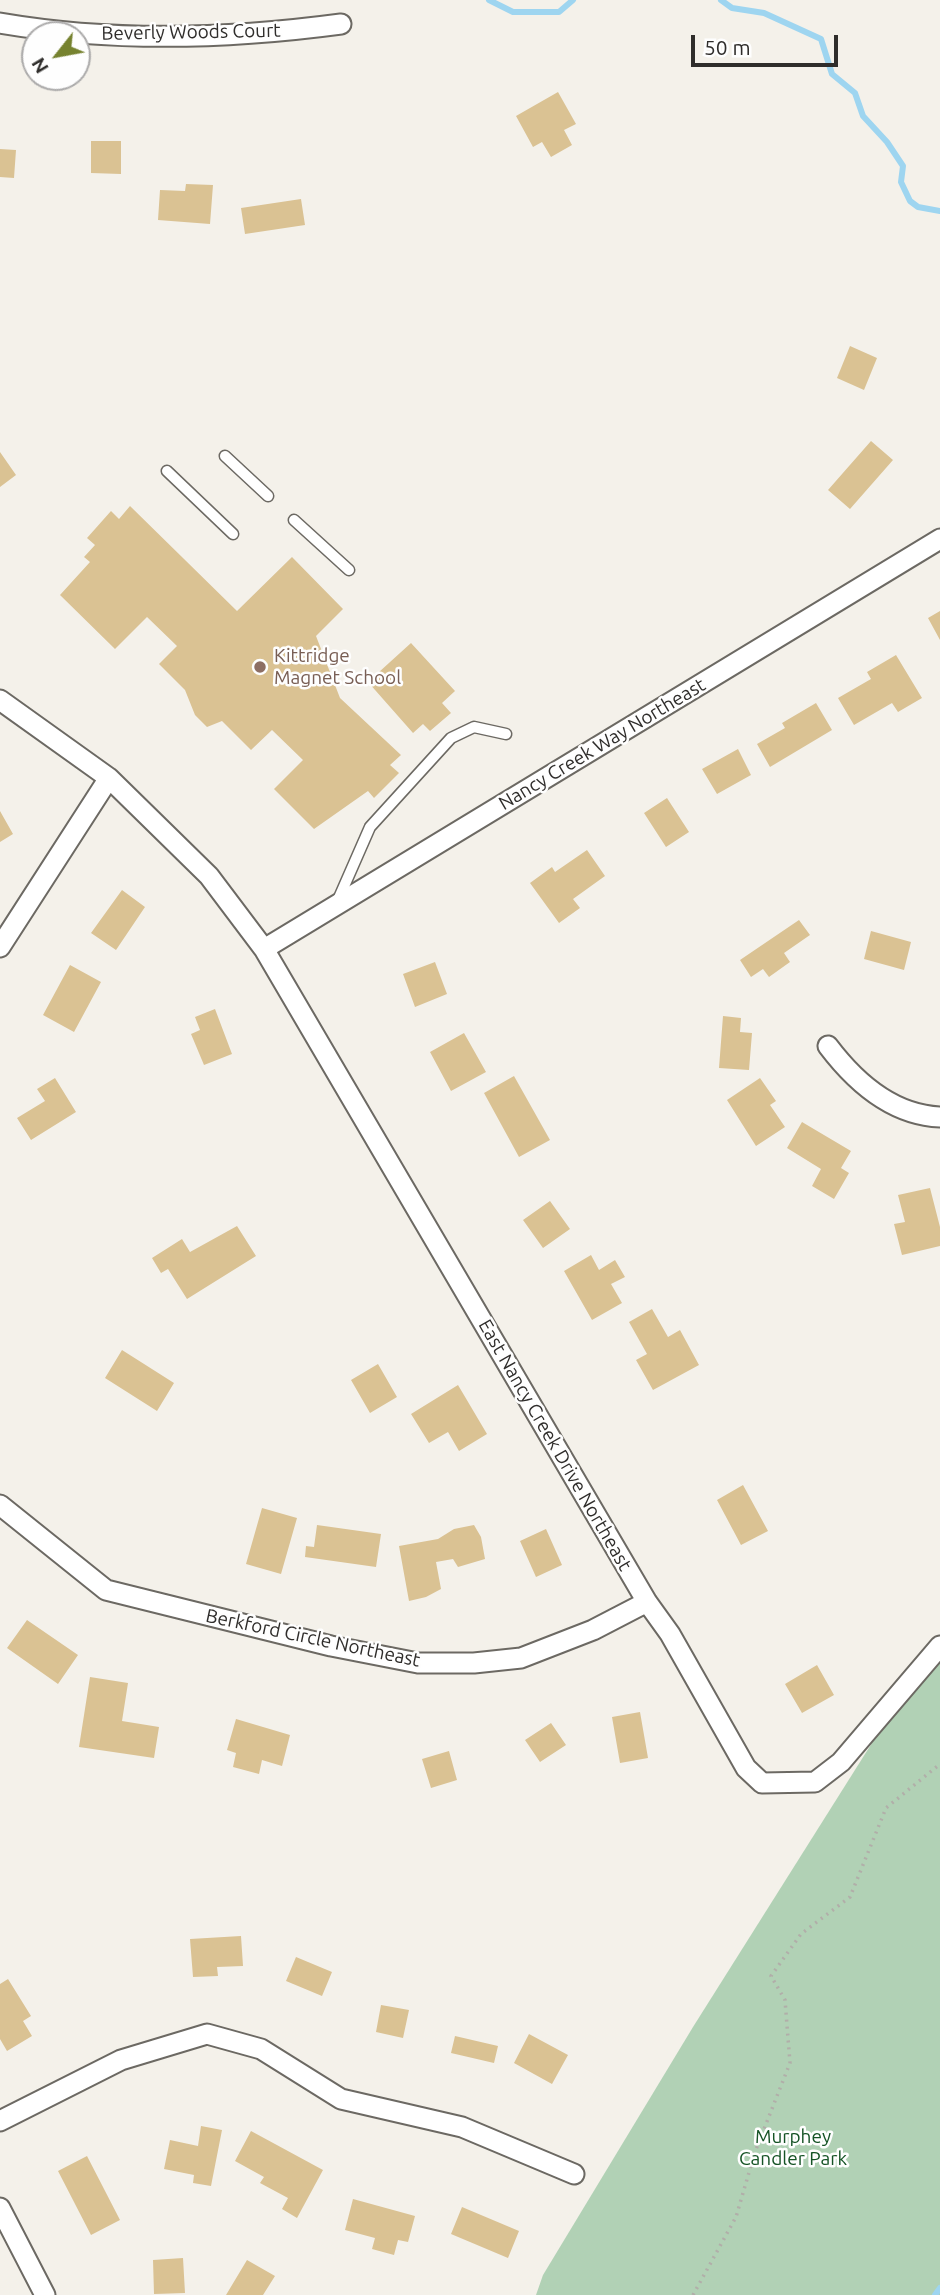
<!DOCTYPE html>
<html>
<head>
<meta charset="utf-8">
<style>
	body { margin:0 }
	#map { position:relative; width:940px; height:2295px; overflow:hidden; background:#f4f1ea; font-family:Ubuntu,sans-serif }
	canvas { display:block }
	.north { position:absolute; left:21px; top:21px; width:70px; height:70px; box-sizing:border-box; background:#fefefe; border:2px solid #abaaaa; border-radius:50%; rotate:239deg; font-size:19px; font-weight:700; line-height:28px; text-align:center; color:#2f2d2b }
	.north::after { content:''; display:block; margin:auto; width:24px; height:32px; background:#76822f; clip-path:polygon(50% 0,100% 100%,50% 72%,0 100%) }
	.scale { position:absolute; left:691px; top:35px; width:147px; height:32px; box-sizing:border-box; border:4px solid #2f2d2b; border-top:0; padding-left:9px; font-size:21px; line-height:24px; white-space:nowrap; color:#2f2d2b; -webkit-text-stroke:5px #fefefe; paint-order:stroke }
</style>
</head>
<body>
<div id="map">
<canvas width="940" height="2295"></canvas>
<div class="north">N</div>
<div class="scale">50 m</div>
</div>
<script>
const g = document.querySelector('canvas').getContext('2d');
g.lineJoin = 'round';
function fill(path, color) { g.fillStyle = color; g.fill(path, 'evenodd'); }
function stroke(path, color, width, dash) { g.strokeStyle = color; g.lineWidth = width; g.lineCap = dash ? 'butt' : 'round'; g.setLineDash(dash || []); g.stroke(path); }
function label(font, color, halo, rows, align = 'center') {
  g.font = font + ' Ubuntu,sans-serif'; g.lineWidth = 5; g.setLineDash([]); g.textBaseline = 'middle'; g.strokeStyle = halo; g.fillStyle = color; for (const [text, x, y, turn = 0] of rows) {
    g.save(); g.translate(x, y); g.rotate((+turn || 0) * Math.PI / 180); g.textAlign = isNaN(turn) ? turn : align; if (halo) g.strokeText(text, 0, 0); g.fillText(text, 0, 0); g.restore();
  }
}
const green = new Path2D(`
	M 940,1654 L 940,2295 L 536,2295 L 543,2275 L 693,2027 L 877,1735 Z`);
const stream = new Path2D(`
	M 489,0 L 513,12 L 559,12 L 573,0
	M 721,0 L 732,8 L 764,13 L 821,39 L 832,74 L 855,93 L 863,116 L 887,142 L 903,166 L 901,182 L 910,201 L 918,207 L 940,211
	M 935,2295 L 940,2288`);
const building = new Path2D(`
	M 558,92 L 576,124 L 564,130 L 572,145 L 551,157 L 542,142 L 533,147 L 516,116 Z
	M 91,141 L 121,141 L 121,174 L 91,173 Z
	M 0,149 L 16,150 L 14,178 L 0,177 Z
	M 186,184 L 213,185 L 210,224 L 158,220 L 160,190 L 185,191 Z
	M 301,199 L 305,225 L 245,234 L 241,208 Z
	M 850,346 L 877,358 L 864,390 L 837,378 Z
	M 871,441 L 893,460 L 850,509 L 828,490 Z
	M 0,452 L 16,475 L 0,487 Z
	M 130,506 L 237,611 L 292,557 L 343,609 L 316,636 L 340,698 L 401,755 L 390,765 L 399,773 L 374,798 L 368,791 L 314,829 L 274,789 L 303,760 L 272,730 L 251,750 L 222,721 L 207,727 L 195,715 L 185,690 L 159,664 L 177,646 L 147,617 L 115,649 L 60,595 L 90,562 L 84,557 L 95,545 L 87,538 L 111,511 L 119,519 Z
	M 940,611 L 940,640 L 928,618 Z
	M 411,643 L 455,691 L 442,703 L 451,713 L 430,731 L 423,724 L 413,733 L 368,682 Z
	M 896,655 L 922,698 L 898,712 L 892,703 L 854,725 L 838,698 L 871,679 L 867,672 Z
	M 816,703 L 832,730 L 770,767 L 757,744 L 785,728 L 782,723 Z
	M 738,749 L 751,775 L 717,794 L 702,769 Z
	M 667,798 L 689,832 L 666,847 L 644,813 Z
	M 0,811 L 13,834 L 0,842 Z
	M 587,850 L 605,876 L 573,899 L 580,908 L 559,923 L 530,883 L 552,867 L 555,872 Z
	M 122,890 L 145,907 L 116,950 L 91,933 Z
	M 799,920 L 810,935 L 784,953 L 790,962 L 769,977 L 763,969 L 751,977 L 740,960 Z
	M 871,931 L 911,942 L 904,970 L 864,959 Z
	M 435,962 L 447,994 L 415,1007 L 403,974 Z
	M 70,965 L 101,982 L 74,1032 L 43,1015 Z
	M 215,1009 L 232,1054 L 204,1065 L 191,1034 L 200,1030 L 195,1017 Z
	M 723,1016 L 741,1018 L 740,1032 L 752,1033 L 749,1070 L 719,1068 Z
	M 464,1033 L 486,1072 L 451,1091 L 430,1052 Z
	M 514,1076 L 550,1140 L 519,1157 L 484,1093 Z
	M 55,1078 L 76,1112 L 31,1140 L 17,1118 L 45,1101 L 37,1089 Z
	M 760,1078 L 776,1101 L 770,1105 L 785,1127 L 756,1146 L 727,1100 Z
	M 802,1122 L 851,1151 L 841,1168 L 849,1173 L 834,1199 L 812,1186 L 821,1169 L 787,1148 Z
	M 930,1188 L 940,1227 L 940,1246 L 902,1255 L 894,1224 L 905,1222 L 898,1195 Z
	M 550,1201 L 570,1229 L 543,1248 L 523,1220 Z
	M 237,1226 L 256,1256 L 187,1299 L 168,1269 L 161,1273 L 152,1258 L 182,1239 L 190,1252 Z
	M 591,1255 L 599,1270 L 615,1260 L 625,1277 L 611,1284 L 622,1303 L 592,1320 L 564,1271 Z
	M 652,1309 L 668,1337 L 680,1330 L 699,1365 L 653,1390 L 636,1360 L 647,1354 L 629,1322 Z
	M 122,1350 L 174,1383 L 157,1411 L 105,1378 Z
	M 378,1364 L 397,1397 L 370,1413 L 351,1380 Z
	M 458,1385 L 487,1434 L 459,1451 L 448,1432 L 429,1443 L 411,1414 Z
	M 743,1485 L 768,1531 L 741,1545 L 717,1500 Z
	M 262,1508 L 297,1518 L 281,1574 L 246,1564 Z
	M 317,1525 L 381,1534 L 376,1567 L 305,1557 L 306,1546 L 314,1547 Z
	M 474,1525 L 481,1537 L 485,1559 L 458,1567 L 453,1559 L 436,1562 L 441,1589 L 426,1597 L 409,1601 L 399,1546 L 438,1539 L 454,1529 Z
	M 546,1529 L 562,1565 L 536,1577 L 520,1541 Z
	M 27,1620 L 78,1655 L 58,1684 L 7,1648 Z
	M 817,1665 L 834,1695 L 802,1713 L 785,1684 Z
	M 90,1677 L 128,1683 L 122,1721 L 159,1727 L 154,1758 L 79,1747 Z
	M 640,1712 L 648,1758 L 620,1763 L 612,1717 Z
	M 236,1719 L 290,1735 L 282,1766 L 262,1760 L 259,1774 L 233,1767 L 236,1753 L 227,1750 Z
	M 551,1723 L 566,1745 L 540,1762 L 525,1740 Z
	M 449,1751 L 457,1780 L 431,1788 L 422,1759 Z
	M 241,1936 L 243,1966 L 217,1967 L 218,1976 L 193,1977 L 190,1939 Z
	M 296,1957 L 332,1972 L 322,1996 L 286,1981 Z
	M 8,1979 L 31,2016 L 23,2021 L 32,2036 L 7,2051 L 0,2039 L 0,1984 Z
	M 381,2005 L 409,2010 L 403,2038 L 376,2032 Z
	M 529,2034 L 568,2055 L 552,2084 L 514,2063 Z
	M 455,2036 L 498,2046 L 494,2063 L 451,2053 Z
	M 201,2126 L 222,2130 L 211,2186 L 193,2183 L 194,2175 L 164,2169 L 170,2140 L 198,2146 Z
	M 251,2131 L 323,2170 L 297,2218 L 282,2209 L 288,2198 L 260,2183 L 264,2177 L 235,2161 Z
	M 87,2156 L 120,2220 L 91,2235 L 58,2171 Z
	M 353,2199 L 415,2216 L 408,2242 L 398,2240 L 394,2255 L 372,2249 L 375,2238 L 345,2230 Z
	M 462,2207 L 519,2231 L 508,2258 L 451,2234 Z
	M 183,2258 L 185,2293 L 154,2294 L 153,2260 Z
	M 247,2260 L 275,2276 L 263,2295 L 226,2295 Z`);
const path = new Path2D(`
	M 693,2295 L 736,2217 L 755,2152 L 790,2063 L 785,2000 L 771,1976 L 801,1934 L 850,1897 L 886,1808 L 940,1764`);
const lane = new Path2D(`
	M 225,456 L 268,496
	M 167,471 L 233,534
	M 294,520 L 349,570
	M 338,900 L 370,827 L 451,738 L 474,727 L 506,734`);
const street = new Path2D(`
	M 0,23 C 111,42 229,39 341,24
	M 0,700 L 109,778 L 209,876 L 264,949 L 647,1602 L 670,1634 L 746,1768 L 762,1783 L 815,1782 L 841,1762 L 940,1646
	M 0,947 L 109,778
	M 264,949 L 940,539
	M 828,1046 C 856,1083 892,1115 940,1117
	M 0,1505 L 106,1590 L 331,1646 L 418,1663 L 474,1663 L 521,1658 L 593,1630 L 647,1602
	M 0,2121 L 121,2060 L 207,2034 L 261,2049 L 341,2099 L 462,2127 L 574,2174
	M 0,2208 L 45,2295`);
const markers = [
	[260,667,7,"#8d6e63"]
];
const streetNames = [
	["Beverly Woods Court",191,32,-1],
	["Nancy Creek Way Northeast",602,744,-31],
	["East Nancy Creek Drive Northeast",555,1445,60],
	["Berkford Circle Northeast",313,1638,12]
];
const educationNames = [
	["Kittridge",274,656],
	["Magnet School",274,678]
];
const parkNames = [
	["Murphey",793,2137],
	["Candler Park",793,2159]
];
fill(green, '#b1d1b5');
stroke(stream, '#9ed5f0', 6);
fill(building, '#dac293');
stroke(lane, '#6c6963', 13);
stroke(street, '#6c6963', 23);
stroke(path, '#b1aea9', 3.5, [2, 5]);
stroke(lane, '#fff', 10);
stroke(street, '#fff', 19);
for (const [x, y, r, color] of markers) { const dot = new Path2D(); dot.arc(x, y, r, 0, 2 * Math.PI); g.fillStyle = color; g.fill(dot); stroke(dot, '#fefefe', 2.5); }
label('19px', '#2f2d2b', '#fefefe', streetNames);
label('19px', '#785e54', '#fefefe', educationNames, 'left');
label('19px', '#155325', '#fefefe', parkNames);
</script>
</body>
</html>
